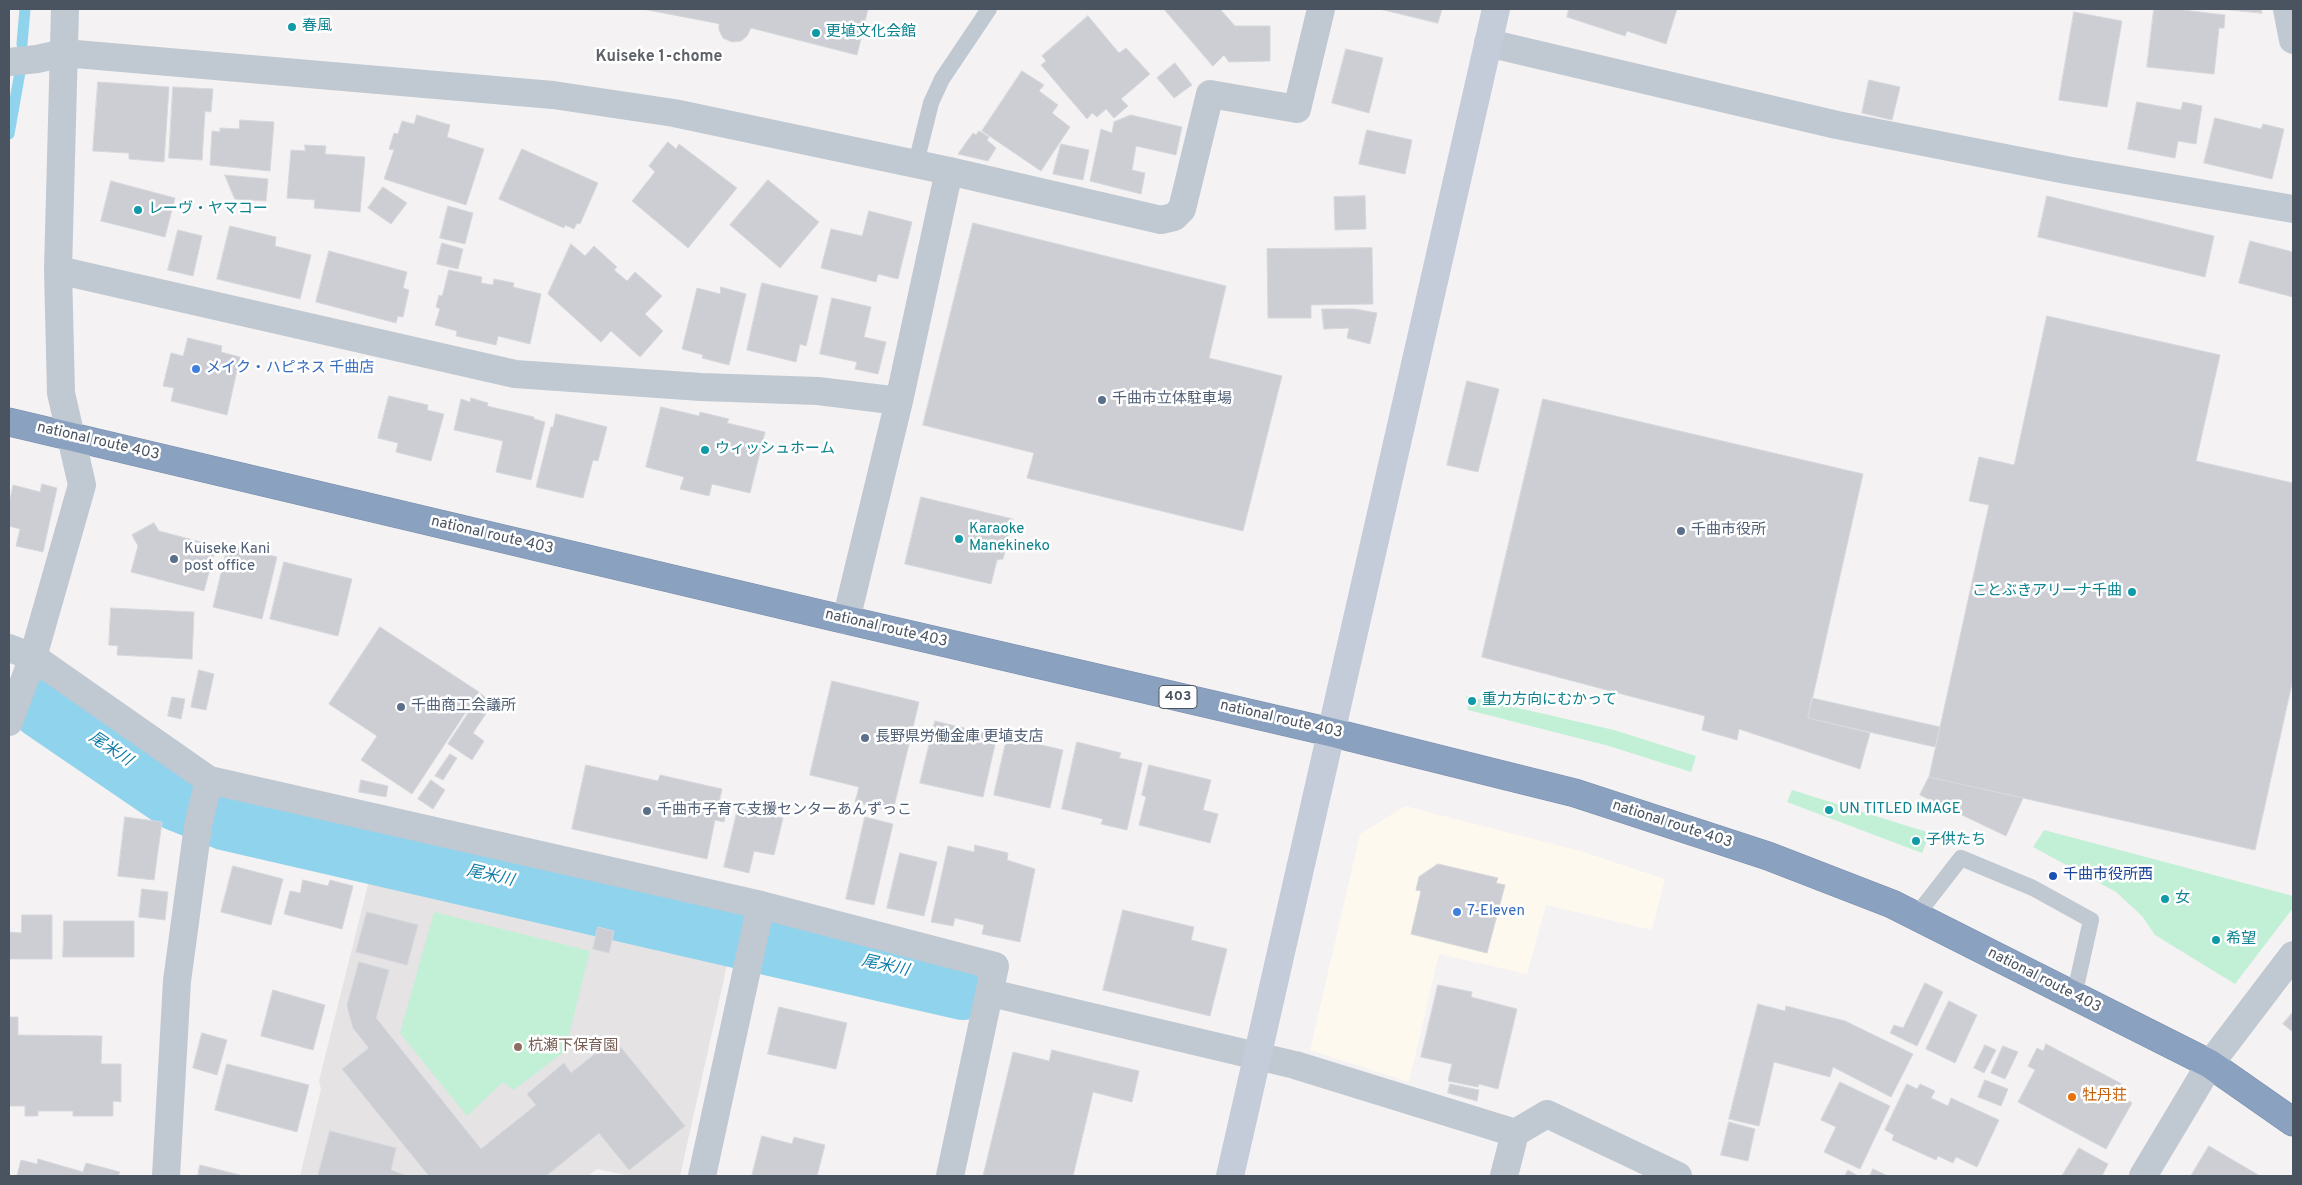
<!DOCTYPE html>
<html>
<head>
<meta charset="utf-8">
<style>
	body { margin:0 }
	#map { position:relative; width:2302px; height:1185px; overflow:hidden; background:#f4f2f2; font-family:Overpass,sans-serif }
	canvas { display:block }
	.frame { position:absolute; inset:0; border:10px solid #4a5460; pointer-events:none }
</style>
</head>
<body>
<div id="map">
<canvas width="2302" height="1185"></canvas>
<div class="frame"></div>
</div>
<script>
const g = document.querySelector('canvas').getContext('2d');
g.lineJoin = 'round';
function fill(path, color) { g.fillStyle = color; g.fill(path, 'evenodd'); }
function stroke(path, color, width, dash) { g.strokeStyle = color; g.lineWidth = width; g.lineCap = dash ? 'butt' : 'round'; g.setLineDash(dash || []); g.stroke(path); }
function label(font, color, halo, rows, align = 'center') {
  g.font = font + ' Overpass,"Noto Sans JP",sans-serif'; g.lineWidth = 5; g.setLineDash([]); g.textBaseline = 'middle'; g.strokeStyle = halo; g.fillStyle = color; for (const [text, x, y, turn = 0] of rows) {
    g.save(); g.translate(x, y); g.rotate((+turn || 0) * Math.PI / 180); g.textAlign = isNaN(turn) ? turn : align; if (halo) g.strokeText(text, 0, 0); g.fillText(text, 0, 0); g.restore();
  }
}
const commercial = new Path2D(`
	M 1405,806 L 1584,852 L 1665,879 L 1652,930 L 1546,905 L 1527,974 L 1439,954 L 1409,1082 L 1310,1050 L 1360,834 Z`);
const education = new Path2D(`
	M 373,865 L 731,947 L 680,1176 L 629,1176 L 597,1169 L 588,1176 L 300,1176 L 321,1089 L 319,1081 Z`);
const green = new Path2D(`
	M 1466,696 L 1614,730 L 1696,756 L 1691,772 L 1609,746 L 1468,710 Z
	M 1792,790 L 1930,833 L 1922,853 L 1787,802 Z
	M 2044,830 L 2293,896 L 2293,908 L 2235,984 L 2155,935 L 2142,916 L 2116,892 L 2033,847 Z
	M 434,912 L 590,951 L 565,1051 L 514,1090 L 503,1082 L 467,1116 L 400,1033 Z`);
const stream = new Path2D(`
	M 22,44 L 25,9
	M 9,134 L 20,72`);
const river = new Path2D(`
	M 45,705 L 180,797 L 228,816 L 963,985`);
const building = new Path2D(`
	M 643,9 L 868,9 L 857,55 L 751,28 L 747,36 L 741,41 L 732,42 L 723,38 L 719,30 L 719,24 Z
	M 1164,9 L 1220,9 L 1235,26 L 1270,26 L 1270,61 L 1229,62 L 1224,55 L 1213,66 Z
	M 1380,9 L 1442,9 L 1438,23 Z
	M 1569,9 L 1677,9 L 1666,44 L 1627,31 L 1625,36 L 1567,17 Z
	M 2154,9 L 2174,9 L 2225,15 L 2224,28 L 2219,28 L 2214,74 L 2147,67 Z
	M 2221,9 L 2261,9 L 2262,13 Z
	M 2074,12 L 2122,21 L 2107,107 L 2059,100 Z
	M 1088,16 L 1119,53 L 1126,48 L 1150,74 L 1121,99 L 1128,106 L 1114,118 L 1106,109 L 1097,117 L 1092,113 L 1087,119 L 1041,65 L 1046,61 L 1042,56 Z
	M 1346,49 L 1383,58 L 1369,113 L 1332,103 Z
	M 1175,63 L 1192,85 L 1174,98 L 1157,78 Z
	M 1022,71 L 1044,85 L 1039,91 L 1058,105 L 1052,113 L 1070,127 L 1041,171 L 982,131 Z
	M 1869,80 L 1900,87 L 1892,120 L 1862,113 Z
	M 98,82 L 169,87 L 164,162 L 129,159 L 129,153 L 93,151 Z
	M 173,87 L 213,89 L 211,112 L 205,111 L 202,160 L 169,158 Z
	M 2137,102 L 2181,110 L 2183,102 L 2202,106 L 2196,144 L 2178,141 L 2175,158 L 2128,149 Z
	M 417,115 L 450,125 L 447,137 L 484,149 L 466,205 L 384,179 L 394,150 L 389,149 L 394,133 L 398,134 L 402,121 L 414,124 Z
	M 1131,115 L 1182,127 L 1176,155 L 1136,146 L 1132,170 L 1145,173 L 1141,194 L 1090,181 L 1101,129 L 1112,133 L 1114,122 Z
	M 2215,118 L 2261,129 L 2263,124 L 2284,129 L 2272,179 L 2204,163 Z
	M 240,120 L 274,122 L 270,171 L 210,165 L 212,131 L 220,132 L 220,128 L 239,129 Z
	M 1367,130 L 1412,140 L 1405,174 L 1359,164 Z
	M 979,131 L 989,137 L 987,140 L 996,148 L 988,161 L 958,154 L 973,133 L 976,135 Z
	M 668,142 L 676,149 L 679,144 L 737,188 L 688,248 L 632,201 L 655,172 L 649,166 Z
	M 1061,144 L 1089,150 L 1083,180 L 1053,174 Z
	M 305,145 L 326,146 L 325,154 L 365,157 L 360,212 L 314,208 L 315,200 L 287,198 L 291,150 L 305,151 Z
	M 522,149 L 598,183 L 580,224 L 577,223 L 574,229 L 565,225 L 564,228 L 499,199 Z
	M 225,175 L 268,179 L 266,201 L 235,199 Z
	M 768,180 L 819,222 L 780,268 L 730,225 Z
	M 111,181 L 175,198 L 165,237 L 101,221 Z
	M 383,187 L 407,203 L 391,224 L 368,208 Z
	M 1365,196 L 1366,229 L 1335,230 L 1334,197 Z
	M 2047,196 L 2214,236 L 2205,277 L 2038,237 Z
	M 448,206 L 473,213 L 465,244 L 440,238 Z
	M 869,211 L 912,222 L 898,279 L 878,274 L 876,282 L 821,268 L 831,229 L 862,236 Z
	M 973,223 L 1226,286 L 1209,358 L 1282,376 L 1243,531 L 1027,478 L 1034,453 L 923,425 Z
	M 230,226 L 276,237 L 275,246 L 311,255 L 300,299 L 217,279 Z
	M 178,230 L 202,236 L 193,276 L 168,270 Z
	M 2250,241 L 2293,252 L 2293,297 L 2239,283 Z
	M 442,243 L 463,249 L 458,269 L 437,264 Z
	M 571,244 L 585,256 L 594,246 L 617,267 L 614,270 L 627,281 L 635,272 L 662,296 L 645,314 L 663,331 L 640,357 L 611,331 L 601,342 L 548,294 Z
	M 1372,248 L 1373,304 L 1311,305 L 1311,318 L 1268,318 L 1267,249 Z
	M 329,251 L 407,272 L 403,288 L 409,290 L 403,317 L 398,316 L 396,323 L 316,302 Z
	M 449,270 L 482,277 L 481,283 L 493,285 L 494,279 L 514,283 L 513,287 L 541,294 L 530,344 L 498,336 L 496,345 L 456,336 L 457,331 L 435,325 L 440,309 L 436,307 L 439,295 L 442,296 Z
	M 762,283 L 818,296 L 806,346 L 800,344 L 796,362 L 747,350 Z
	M 721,287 L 746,294 L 729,365 L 702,358 L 703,355 L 682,349 L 697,288 L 720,294 Z
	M 832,298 L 871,307 L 864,337 L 886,342 L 878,374 L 855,369 L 857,362 L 820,354 Z
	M 1322,309 L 1355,309 L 1377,313 L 1370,344 L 1347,338 L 1349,328 L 1324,329 Z
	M 2047,316 L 2220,355 L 2196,461 L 2293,483 L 2293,679 L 2255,850 L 1929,777 L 1989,505 L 1969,501 L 1979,457 L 2014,465 Z
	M 188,338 L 222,346 L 221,352 L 240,357 L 227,415 L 171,401 L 174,388 L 163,386 L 171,353 L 183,356 Z
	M 1467,381 L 1499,389 L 1478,472 L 1447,465 Z
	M 389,396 L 428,405 L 427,410 L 444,414 L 431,461 L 396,452 L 398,443 L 378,438 Z
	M 471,398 L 488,403 L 487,406 L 534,417 L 534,419 L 545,422 L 531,480 L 496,472 L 503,441 L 454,430 L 461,399 L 470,402 Z
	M 1543,399 L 1863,474 L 1808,718 L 1870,733 L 1860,769 L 1739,729 L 1737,740 L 1702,730 L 1705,716 L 1482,657 Z
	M 661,407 L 699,416 L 700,412 L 729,419 L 727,423 L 765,432 L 750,493 L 712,484 L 709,496 L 680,489 L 684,477 L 646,467 Z
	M 556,414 L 607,427 L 598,461 L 593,460 L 583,498 L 536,487 L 551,427 L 553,427 Z
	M 42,484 L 57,488 L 43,552 L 16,546 L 20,529 L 9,526 L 9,505 L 13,485 L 40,492 Z
	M 921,497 L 1013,519 L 1003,559 L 997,560 L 991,584 L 905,564 Z
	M 154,523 L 159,531 L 216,546 L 204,591 L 131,572 L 138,546 L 132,535 Z
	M 230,546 L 277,557 L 262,619 L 213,607 L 226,552 L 229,553 Z
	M 284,562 L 352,579 L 338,636 L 270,619 Z
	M 111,608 L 194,612 L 192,659 L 117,655 L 118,646 L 109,645 Z
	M 380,627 L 479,692 L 412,794 L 361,760 L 377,736 L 329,704 Z
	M 199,670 L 214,674 L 206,710 L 191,707 Z
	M 832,681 L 919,702 L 893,811 L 855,802 L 859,787 L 810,775 Z
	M 481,694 L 493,703 L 473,733 L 484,741 L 472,760 L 448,744 Z
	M 172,697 L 185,699 L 181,719 L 168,716 Z
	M 1812,698 L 1940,727 L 1935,747 L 1808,718 Z
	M 935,721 L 997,736 L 983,797 L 920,783 Z
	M 1007,737 L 1063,750 L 1050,808 L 994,795 Z
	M 1077,742 L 1121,753 L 1119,758 L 1142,763 L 1127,830 L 1101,824 L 1103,819 L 1062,809 Z
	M 450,754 L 457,758 L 443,780 L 435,776 Z
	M 586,765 L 658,781 L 660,775 L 722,789 L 718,807 L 727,809 L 724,822 L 715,820 L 707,859 L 572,829 Z
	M 1149,765 L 1211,780 L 1203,810 L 1218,814 L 1210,843 L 1139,825 L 1146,797 L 1142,795 Z
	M 1929,777 L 2023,798 L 2006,836 L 1920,795 Z
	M 361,780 L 388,786 L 386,797 L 359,792 Z
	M 431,780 L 445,790 L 433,809 L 418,799 Z
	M 738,808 L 783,818 L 774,855 L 754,851 L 749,873 L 724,867 Z
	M 125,817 L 162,822 L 154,880 L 118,876 Z
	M 865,817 L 893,824 L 874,905 L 846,899 Z
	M 975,845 L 1008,853 L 1007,860 L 1035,869 L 1020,942 L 982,934 L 984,925 L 955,918 L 953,926 L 931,922 L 948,846 L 974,852 Z
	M 900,853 L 937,862 L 924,916 L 887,908 Z
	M 1438,864 L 1498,878 L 1496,883 L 1505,885 L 1487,953 L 1411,934 L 1421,891 L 1416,890 L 1419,877 Z
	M 233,866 L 283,879 L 271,925 L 221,912 Z
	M 303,880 L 328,886 L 330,880 L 353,886 L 342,929 L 284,914 L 290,891 L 300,893 Z
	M 142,889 L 168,892 L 165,920 L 139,917 Z
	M 1123,910 L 1194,927 L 1191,940 L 1227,949 L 1210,1016 L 1103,990 Z
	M 367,912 L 418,925 L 407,965 L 356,952 Z
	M 22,915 L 52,915 L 52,959 L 9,959 L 9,932 L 21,933 Z
	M 64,921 L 134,921 L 134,957 L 63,957 Z
	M 598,927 L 614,931 L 609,953 L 593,949 Z
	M 359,962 L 389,970 L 376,1018 L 481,1149 L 536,1105 L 527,1094 L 564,1063 L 571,1073 L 614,1039 L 685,1126 L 629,1170 L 599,1133 L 546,1176 L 429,1176 L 342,1069 L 369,1048 L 353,1028 L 347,1006 Z
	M 1925,983 L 1943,992 L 1917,1046 L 1890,1033 L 1894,1025 L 1903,1028 Z
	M 1438,985 L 1472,992 L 1471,997 L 1517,1009 L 1498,1089 L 1479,1084 L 1478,1087 L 1448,1081 L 1452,1064 L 1421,1057 Z
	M 273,990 L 325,1005 L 313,1050 L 261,1036 Z
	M 1949,1001 L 1977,1015 L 1955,1063 L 1926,1049 Z
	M 1758,1004 L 1785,1011 L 1786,1006 L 1845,1021 L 1913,1054 L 1891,1097 L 1833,1067 L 1830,1077 L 1774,1062 L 1759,1126 L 1729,1119 Z
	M 779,1007 L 847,1023 L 836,1069 L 768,1054 Z
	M 2293,1012 L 2293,1032 L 2283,1024 Z
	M 9,1017 L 18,1017 L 18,1035 L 102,1036 L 101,1064 L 121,1064 L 121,1102 L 113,1101 L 113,1116 L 73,1116 L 73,1111 L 38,1111 L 38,1116 L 25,1116 L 25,1106 L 9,1106 Z
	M 202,1033 L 227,1040 L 217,1075 L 193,1068 Z
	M 2046,1044 L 2122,1084 L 2116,1092 L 2132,1103 L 2106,1149 L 2018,1102 L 2035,1070 L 2028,1066 L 2037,1048 L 2043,1051 Z
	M 1985,1045 L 1996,1050 L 1984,1073 L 1974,1068 Z
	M 2003,1046 L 2018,1052 L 2005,1079 L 1991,1073 Z
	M 1052,1050 L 1139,1071 L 1132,1102 L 1093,1092 L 1073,1176 L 983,1176 L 1013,1052 L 1049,1061 Z
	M 227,1064 L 309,1085 L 297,1132 L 215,1110 Z
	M 1985,1080 L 2008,1089 L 2001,1106 L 1978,1097 Z
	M 1840,1082 L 1890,1106 L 1860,1169 L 1824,1152 L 1836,1127 L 1821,1120 Z
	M 1450,1084 L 1479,1090 L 1477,1101 L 1448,1093 Z
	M 1907,1084 L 1917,1089 L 1920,1084 L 1935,1091 L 1931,1098 L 1948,1106 L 1951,1098 L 1999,1120 L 1977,1167 L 1956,1157 L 1953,1163 L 1938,1156 L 1936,1160 L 1892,1140 L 1894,1135 L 1885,1130 Z
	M 1729,1122 L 1755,1129 L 1748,1161 L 1721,1155 Z
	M 330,1131 L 396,1148 L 391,1170 L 407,1176 L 318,1176 Z
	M 762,1136 L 792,1144 L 794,1137 L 825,1145 L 817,1176 L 752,1176 Z
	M 2209,1146 L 2260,1176 L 2191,1176 Z
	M 2079,1148 L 2108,1164 L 2102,1176 L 2062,1176 Z
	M 38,1159 L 83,1172 L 86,1163 L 120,1172 L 118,1176 L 17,1176 L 21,1160 L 37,1164 Z
	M 200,1165 L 244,1176 L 198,1176 Z
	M 1873,1169 L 1888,1176 L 1870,1176 Z
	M 1848,1170 L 1858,1176 L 1845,1176 Z`);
const lane = new Path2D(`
	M 916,163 L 931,103 L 942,79 L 989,9
	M 1916,916 L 1961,858 L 2033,888 L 2091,920 L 2074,996`);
const street = new Path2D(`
	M 2287,9 L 2293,40
	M 1488,43 L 1837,125 L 2066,170 L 2293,209
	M 9,62 L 37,59 L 64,53 L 553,95 L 674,113 L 949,171
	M 58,270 L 515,374 L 701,387 L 818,391 L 899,401
	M 846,620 L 899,401 L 949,171 L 1161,220 L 1174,217 L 1182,209 L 1210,94 L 1297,109 L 1321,9
	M 9,648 L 33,657 L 209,780 L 761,905 L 995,966 L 950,1176
	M 9,722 L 33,657 L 82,485 L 61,393 L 58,270 L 65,9
	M 991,993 L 1295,1065 L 1515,1133
	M 166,1176 L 177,981 L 198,826 L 209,780
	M 702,1176 L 761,905
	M 1504,1176 L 1515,1133 L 1547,1114 L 1678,1176
	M 2143,1176 L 2210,1064 L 2293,955`);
const secondary = new Path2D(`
	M 1230,1176 L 1496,9`);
const highway = new Path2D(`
	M 9,422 L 825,615 L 1330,732 L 1575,793 L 1768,856 L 1892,904 L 2210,1064 L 2293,1122`);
const markers = [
	[292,27,5,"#0f9aa8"],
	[816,33,5,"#0f9aa8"],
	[138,210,5,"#0f9aa8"],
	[196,369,5,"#3f7fe0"],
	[1102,400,5,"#5c6f8a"],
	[705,450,5,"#0f9aa8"],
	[1681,531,5,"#5c6f8a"],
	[959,539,5,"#0f9aa8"],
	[174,559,5,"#5c6f8a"],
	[2132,592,5,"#0f9aa8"],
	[1472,701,5,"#0f9aa8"],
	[401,707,5,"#5c6f8a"],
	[865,738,5,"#5c6f8a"],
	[1829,810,5,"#0f9aa8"],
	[647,811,5,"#5c6f8a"],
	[1916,841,5,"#0f9aa8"],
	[2053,876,5,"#1a4fb4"],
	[2165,899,5,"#0f9aa8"],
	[1457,912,5,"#3f7fe0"],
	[2216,940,5,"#0f9aa8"],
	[518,1047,5,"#8d6e63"],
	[2072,1097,5,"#e8710a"]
];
const shields = [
	[1178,697,38]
];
const shieldNames = [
	["403",1178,697]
];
const cultureNames = [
	["春風",302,27],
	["更埴文化会館",826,33],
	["レーヴ・ヤマコー",148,210],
	["ウィッシュホーム",715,450],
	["Karaoke",969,530],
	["Manekineko",969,547],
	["ことぶきアリーナ千曲",2122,592,"right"],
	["重力方向にむかって",1482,701],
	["UN TITLED IMAGE",1839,810],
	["子供たち",1926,841],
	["女",2175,899],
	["希望",2226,940]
];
const shopNames = [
	["メイク・ハピネス 千曲店",206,369],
	["7-Eleven",1467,912]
];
const serviceNames = [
	["千曲市立体駐車場",1112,400],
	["千曲市役所",1691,531],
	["Kuiseke Kani",184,550],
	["post office",184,567],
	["千曲商工会議所",411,707],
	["長野県労働金庫 更埴支店",875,738],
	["千曲市子育て支援センターあんずっこ",657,811]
];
const streetNames = [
	["national route 403",98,442,13],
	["national route 403",492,536,13],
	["national route 403",886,629,13],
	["national route 403",1281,720,13],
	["national route 403",1672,825,18],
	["national route 403",2044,981,27]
];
const transitNames = [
	["千曲市役所西",2063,876]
];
const educationNames = [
	["杭瀬下保育園",528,1047]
];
const foodNames = [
	["牡丹荘",2082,1097]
];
const neighbourhoodNames = [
	["Kuiseke 1-chome",659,58]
];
const waterNames = [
	["尾米川",110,750,34],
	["尾米川",490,877,13],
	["尾米川",885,967,13]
];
fill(commercial, '#fdf9ee');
fill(education, '#e5e3e4');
fill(green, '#c2f0d7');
stroke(stream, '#90d3ed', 11);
stroke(river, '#90d3ed', 70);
fill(building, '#ccced4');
stroke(building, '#d6d8dd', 1);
stroke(highway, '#768cac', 29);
stroke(lane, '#c0c8d1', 16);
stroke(street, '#c0c8d1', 28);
stroke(secondary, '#c3ccd8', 28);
stroke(highway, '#8ba1c0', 28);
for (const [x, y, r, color] of markers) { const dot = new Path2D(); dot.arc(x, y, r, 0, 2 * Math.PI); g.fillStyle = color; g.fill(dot); stroke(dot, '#fff', 2); }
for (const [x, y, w] of shields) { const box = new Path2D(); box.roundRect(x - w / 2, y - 11.5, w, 23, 4); g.fillStyle = '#fff'; g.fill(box); stroke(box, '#4a5460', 1); }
label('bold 14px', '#4a5460', null, shieldNames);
label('15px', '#0d838f', '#fff', cultureNames, 'left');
label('15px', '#366cbe', '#fff', shopNames, 'left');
label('15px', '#4e5e75', '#fff', serviceNames, 'left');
label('15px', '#4a5460', '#fff', streetNames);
label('15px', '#164399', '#fff', transitNames, 'left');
label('15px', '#785e54', '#fff', educationNames, 'left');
label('15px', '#c56008', '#fff', foodNames, 'left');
label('bold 16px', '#5e6267', '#fff', neighbourhoodNames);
label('italic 16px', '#0d7ca8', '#fff', waterNames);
</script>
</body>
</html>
